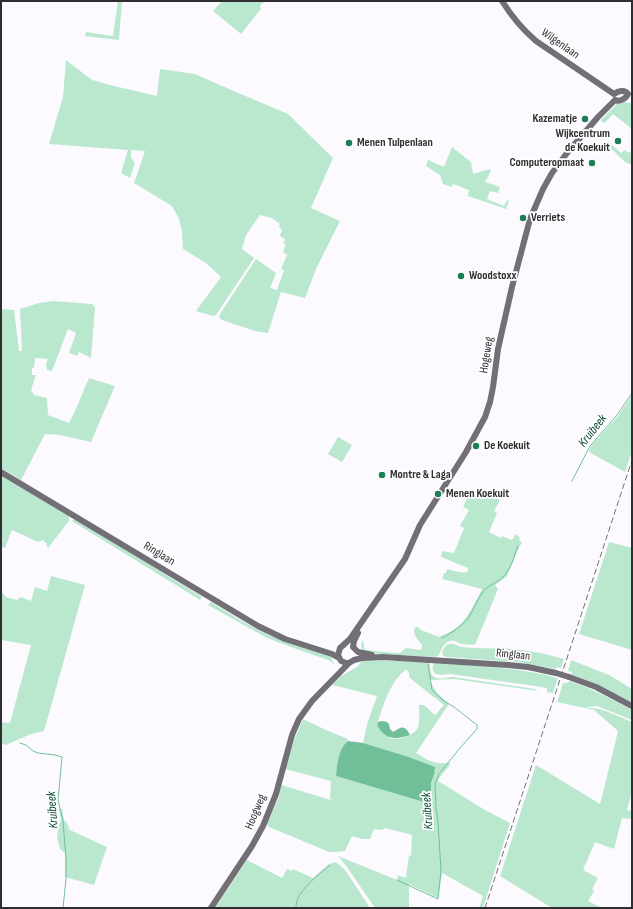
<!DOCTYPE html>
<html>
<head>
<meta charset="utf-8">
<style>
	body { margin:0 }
	#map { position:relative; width:633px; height:909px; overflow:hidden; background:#fcfaff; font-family:"Sofia Sans Condensed",sans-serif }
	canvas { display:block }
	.frame { position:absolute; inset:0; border:2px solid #302e33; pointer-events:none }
</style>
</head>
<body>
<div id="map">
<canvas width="633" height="909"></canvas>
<div class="frame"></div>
</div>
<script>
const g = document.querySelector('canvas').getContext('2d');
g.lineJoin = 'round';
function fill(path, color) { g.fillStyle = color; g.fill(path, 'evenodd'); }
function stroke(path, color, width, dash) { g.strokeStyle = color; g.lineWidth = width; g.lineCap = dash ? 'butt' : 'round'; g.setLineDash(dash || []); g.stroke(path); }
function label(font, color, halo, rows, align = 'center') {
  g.font = font + ' "Sofia Sans Condensed",sans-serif'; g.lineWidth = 3.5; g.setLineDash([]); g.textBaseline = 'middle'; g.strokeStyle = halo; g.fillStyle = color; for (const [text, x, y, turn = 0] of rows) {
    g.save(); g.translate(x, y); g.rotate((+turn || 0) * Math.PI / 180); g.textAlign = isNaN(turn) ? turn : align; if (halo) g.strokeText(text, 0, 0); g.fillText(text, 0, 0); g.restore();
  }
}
const green = new Path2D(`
	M 118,1 L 122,1 L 119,40 L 85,36 L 86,32 L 113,36 Z
	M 222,1 L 266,1 L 260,5 L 261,9 L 241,34 L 213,11 Z
	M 66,60 L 92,80 L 110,85 L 157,96 L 160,69 L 195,74 L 236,92 L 288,114 L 333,158 L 311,208 L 340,221 L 316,269 L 305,298 L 281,292 L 268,333 L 255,331 L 222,320 L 219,317 L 220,314 L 256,259 L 276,273 L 270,288 L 277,290 L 284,270 L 281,269 L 287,255 L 283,252 L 286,244 L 283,243 L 285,239 L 280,236 L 282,230 L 279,227 L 280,224 L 272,218 L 260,215 L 246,235 L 242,249 L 254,258 L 216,315 L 213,316 L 196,311 L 221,277 L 206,263 L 183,249 L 182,231 L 179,219 L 172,206 L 134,183 L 145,151 L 131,150 L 131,158 L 135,163 L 130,178 L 121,173 L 128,150 L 49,144 L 63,97 Z
	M 624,102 L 632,103 L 632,129 L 613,114 L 605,123 L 602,122 L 601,120 L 618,103 Z
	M 608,141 L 621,153 L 625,150 L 629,153 L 632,150 L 632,165 L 625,162 L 606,144 Z
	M 452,147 L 471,162 L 473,174 L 490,169 L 491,171 L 485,182 L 500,187 L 498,193 L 490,191 L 487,199 L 504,206 L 507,200 L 509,201 L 506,209 L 468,196 L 469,190 L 453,184 L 452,187 L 443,184 L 440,175 L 426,166 L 428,160 L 444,167 Z
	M 53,301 L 92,304 L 95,307 L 91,358 L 79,352 L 77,356 L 69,353 L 76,333 L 68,329 L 52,371 L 47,370 L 46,364 L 48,359 L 35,358 L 34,368 L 32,368 L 32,375 L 36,375 L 31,390 L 34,395 L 47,398 L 48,415 L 69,423 L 75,411 L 89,378 L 115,386 L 91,442 L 60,435 L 45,434 L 21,480 L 1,468 L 1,309 L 14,310 L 19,351 L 22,351 L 20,309 L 39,303 Z
	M 632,395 L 632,451 L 625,472 L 589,452 L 591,446 L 618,416 Z
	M 338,437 L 352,445 L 342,462 L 328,454 Z
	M 1,475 L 69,516 L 69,521 L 48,548 L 46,543 L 43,540 L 38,542 L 12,530 L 5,548 L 2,547 L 1,548 Z
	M 486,491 L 494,493 L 493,497 L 500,500 L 494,511 L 497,513 L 489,532 L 501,538 L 502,536 L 512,540 L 516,534 L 520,538 L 519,540 L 522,543 L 519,547 L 507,576 L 495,585 L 498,589 L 475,645 C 471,644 466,645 462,644 C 459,643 457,642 455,641 C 445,639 442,648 439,655 L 436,657 L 379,654 L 363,651 L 361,645 L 362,640 L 363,641 L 365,650 L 395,653 L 400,653 L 406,648 L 421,650 L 422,646 L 422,645 C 418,640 412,634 415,627 L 418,627 L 421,630 L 439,637 C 444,634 451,632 456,628 C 468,619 475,602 482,589 L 442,579 L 444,573 L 446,573 L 447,569 C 451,570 465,575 468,571 C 468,570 468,569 468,568 L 441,557 L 442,551 L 454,553 L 464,528 L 460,526 L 469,510 L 463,507 L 470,492 L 476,494 L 477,496 Z
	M 75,519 L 202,597 L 200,600 L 72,521 Z
	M 609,542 L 632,548 L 632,650 L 579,634 Z
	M 51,576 L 85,585 L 44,731 L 31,734 L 6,745 L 1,743 L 1,722 L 10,723 L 31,645 L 1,640 L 1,591 L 6,597 L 17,600 L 21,597 L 31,601 L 35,587 L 47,591 Z
	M 211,602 C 230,614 249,626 269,635 C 289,644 310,650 331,656 L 335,667 L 332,662 L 328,660 L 299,650 L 267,638 L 208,605 Z
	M 448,644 L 454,644 L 461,647 L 474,648 L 514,649 L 541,653 L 564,659 L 561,668 L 556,667 L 556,669 L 517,662 L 445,657 L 442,654 C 443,649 445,646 448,644 Z
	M 368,660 L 429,662 C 430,666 430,669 431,673 C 435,682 446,677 453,677 L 535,689 L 538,691 L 454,679 L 429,680 L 437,693 L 449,704 L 416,753 C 426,759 436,766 449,762 L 450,765 C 446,771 440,775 438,781 L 485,810 L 510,823 L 483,908 L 479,908 L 483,896 L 442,873 L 438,898 L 409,884 L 409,908 L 375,908 L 347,867 L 338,856 L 397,880 L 398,875 L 406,878 L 409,855 L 411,856 L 412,835 L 385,828 L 382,830 L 374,829 L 370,839 L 362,839 L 352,836 L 345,851 L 336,852 L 329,852 L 269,827 L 267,824 L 279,797 L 281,785 L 331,800 L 330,797 L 331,781 L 285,769 L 295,738 L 303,719 L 326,730 L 348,739 L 348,741 C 338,749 337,765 336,776 L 427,803 L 431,799 L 431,783 L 434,775 L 434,767 L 409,757 L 363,743 L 368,721 L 377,696 L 332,685 L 341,676 L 357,667 L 362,661 ZM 405,670 L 407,670 L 409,673 L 409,677 L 416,683 L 444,705 L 435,715 L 424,705 L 419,705 C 419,712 420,721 418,727 C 415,736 395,742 388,737 C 384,734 380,729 377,725 C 383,706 389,684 405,670 Z
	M 571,660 L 609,675 L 632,689 L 632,703 L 602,687 L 571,674 L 572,672 L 568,671 Z
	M 434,663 C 475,666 518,667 558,678 L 553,693 L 547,692 L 547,688 L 535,686 L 450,674 C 442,675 428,677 434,663 Z
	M 570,681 C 592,689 612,699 632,710 L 632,720 L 597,706 L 588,707 L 588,708 C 603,707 618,717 632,722 L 632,791 L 627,810 L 632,811 L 632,818 L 628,819 L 622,818 L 614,849 L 595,842 L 583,870 L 598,878 L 592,889 L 594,891 L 588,901 L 602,908 L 552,908 L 500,876 L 536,765 L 600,804 L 601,801 L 618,731 L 594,710 L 557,702 L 563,683 L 566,683 Z
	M 59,809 L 62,809 L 64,821 L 66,821 L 70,830 L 107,847 L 94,885 L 65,877 L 65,853 L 60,849 L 57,838 L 58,829 L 61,819 Z
	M 247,860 L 282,878 L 287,869 L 292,871 L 293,869 L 313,878 L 329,864 L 336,862 L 345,870 L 369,906 L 368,908 L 215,908 Z`);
const water = new Path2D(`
	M 382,721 L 387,722 L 389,724 L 390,729 L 393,732 C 402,726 405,725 410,735 C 395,740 385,740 377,725 L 378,722 Z
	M 348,741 L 363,743 L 409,757 L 435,767 L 434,775 L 431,783 L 431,801 L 427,803 L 336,776 C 337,765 338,749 348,741 Z`);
const stream = new Path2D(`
	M 572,481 L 590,446 L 617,415 L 632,393
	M 442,638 C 452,633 462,626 469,617 C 474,609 477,600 483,592 C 488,585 497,583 503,577 C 511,569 514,557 518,546
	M 20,743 L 26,745 L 33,751 L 38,753 L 55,755 L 62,757 L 58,800 L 63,821 L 66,858 L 66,879 L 63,908
	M 397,880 L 438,899 L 441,871 L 438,822 L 436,808 L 435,784 L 439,774 L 460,748 L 477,729 L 477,725 L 454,707 L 444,701 L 432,690 L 428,664
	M 296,908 C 295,891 319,875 330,865`);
const secondary = new Path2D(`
	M 502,1 C 512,17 522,29 536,41 L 614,94
	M 614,94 C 618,91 625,89 628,94 C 626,99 619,102 615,100
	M 1,472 L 258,626 L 285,639 L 332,654 L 339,658
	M 353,647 L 354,641 L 358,633
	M 354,648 L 358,652 L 372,655
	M 556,673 L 528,667 L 508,665 L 383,657 L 362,658 L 354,660 L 349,663 L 346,663 L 341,661 L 338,655 L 340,648 L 350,639 L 405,559 L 420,525 L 466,452 L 485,417 L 490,402 L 493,387 L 498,349 L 512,287 L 530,219 L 543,189 L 552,173 L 567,153 L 598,117 L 615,100
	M 569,677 L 596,687 L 632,706
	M 211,908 L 252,846 L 263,826 L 276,794 L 292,735 L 299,719 L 312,701 L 349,663`);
const rail = new Path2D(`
	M 485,908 L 632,460`);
const secondaryBridge = new Path2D(`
	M 556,673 L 569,677`);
const markers = [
	[585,119,4,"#1b7e57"],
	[618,141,4,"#1b7e57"],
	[349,143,4,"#1b7e57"],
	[592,163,4,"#1b7e57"],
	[523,218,4,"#1b7e57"],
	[461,276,4,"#1b7e57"],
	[476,446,4,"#1b7e57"],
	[382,475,4,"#1b7e57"],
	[438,494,4,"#1b7e57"]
];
const streetNames = [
	["Wilgenlaan",560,44,35],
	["Hogeweg",487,355,-81],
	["Ringlaan",159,554,31],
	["Ringlaan",513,655,6],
	["Hoogweg",256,812,-67]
];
const poiNames = [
	["Kazematje",577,119,"right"],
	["Wijkcentrum",610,134,"right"],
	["de Koekuit",610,148,"right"],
	["Menen Tulpenlaan",357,143],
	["Computeropmaat",584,163,"right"],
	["Verriets",531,218],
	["Woodstoxx",469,276],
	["De Koekuit",484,446],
	["Montre & Laga",390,475],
	["Menen Koekuit",446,494]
];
const waterNames = [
	["Kruibeek",593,431,-52],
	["Kruibeek",53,810,-94],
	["Kruibeek",428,811,-94]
];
fill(green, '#b9e8cf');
fill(water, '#71bf99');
stroke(stream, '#71bf99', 1);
stroke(secondary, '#726f77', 6);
stroke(rail, '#716f74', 1, [6, 3]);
stroke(secondaryBridge, '#726f77', 6);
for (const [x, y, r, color] of markers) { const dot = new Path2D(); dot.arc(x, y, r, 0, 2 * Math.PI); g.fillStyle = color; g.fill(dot); stroke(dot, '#fff', 1.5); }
label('12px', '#302e33', '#fff', streetNames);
label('bold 12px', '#302e33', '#fff', poiNames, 'left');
label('italic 13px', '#0c4c32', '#fff', waterNames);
</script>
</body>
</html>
